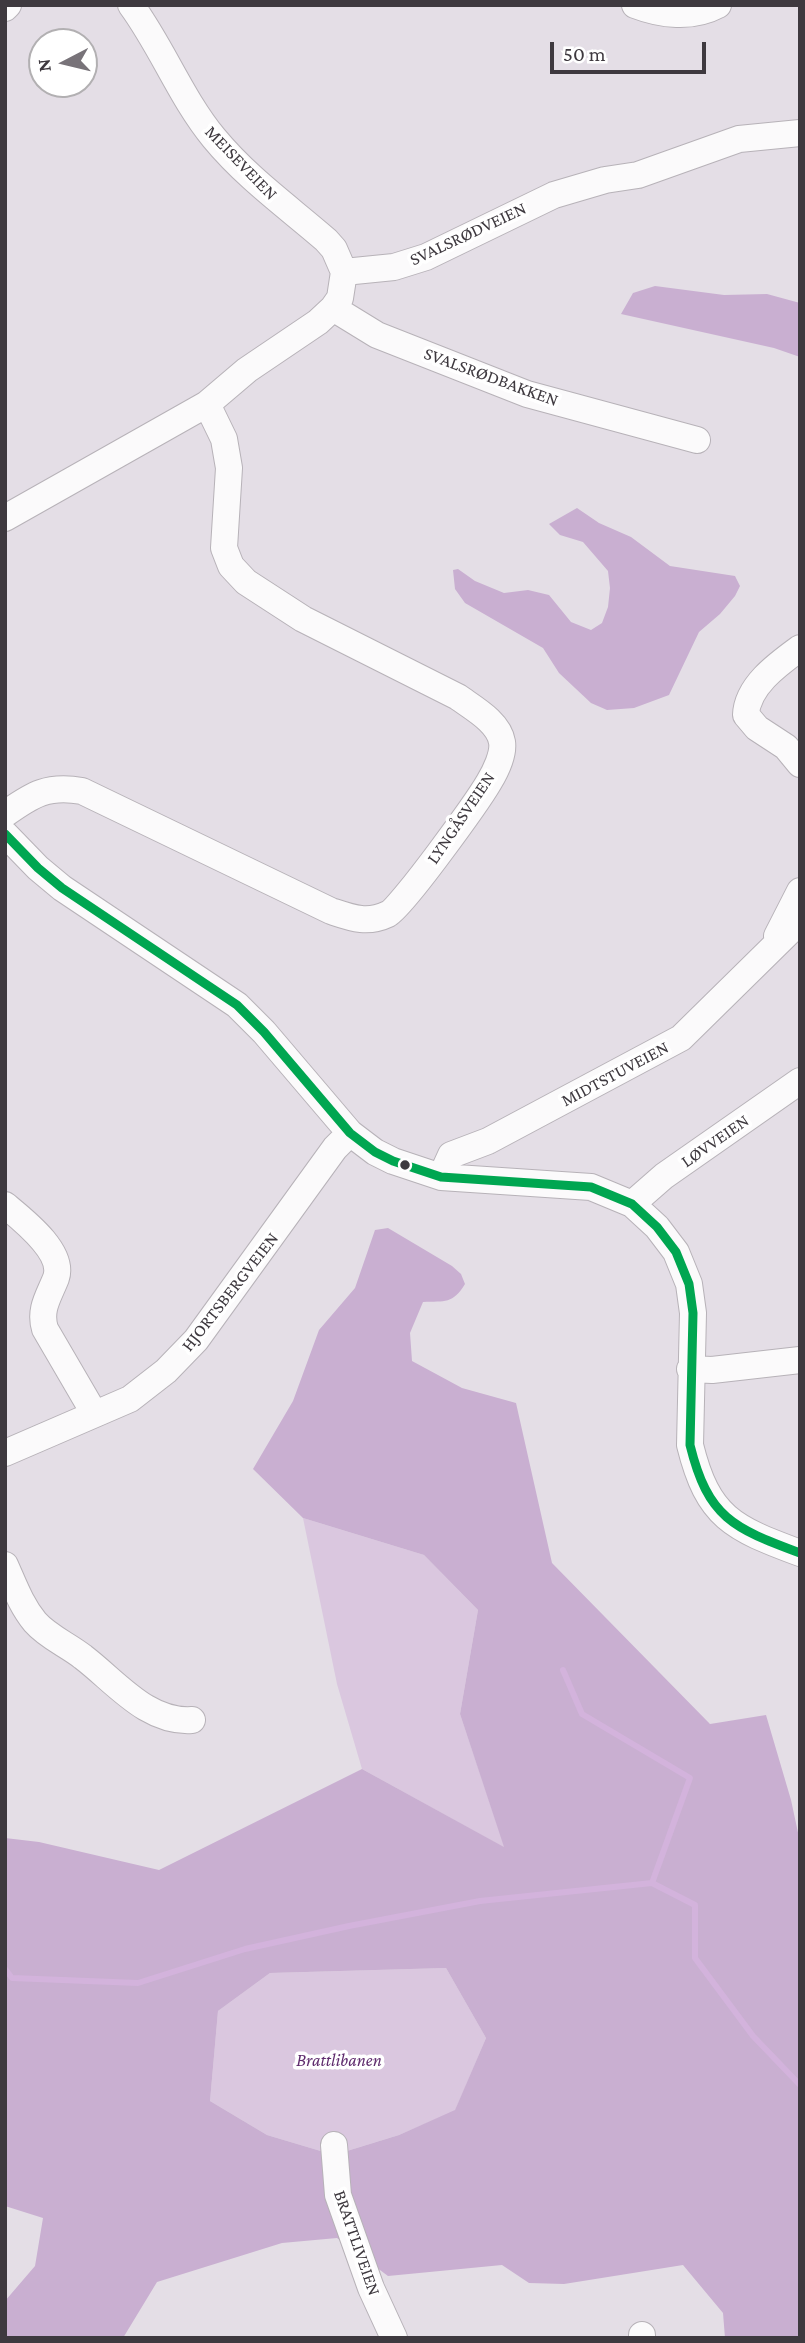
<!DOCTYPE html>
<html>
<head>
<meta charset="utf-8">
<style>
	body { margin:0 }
	#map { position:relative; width:805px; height:2343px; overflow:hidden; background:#e4dee6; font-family:"Crimson Pro",serif }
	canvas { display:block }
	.frame { position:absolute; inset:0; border:7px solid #3e393f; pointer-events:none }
	.north { position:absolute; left:28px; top:28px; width:70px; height:70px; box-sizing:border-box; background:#fff; border:2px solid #b2b0b2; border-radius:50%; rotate:263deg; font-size:19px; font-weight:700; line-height:28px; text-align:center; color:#3e393f }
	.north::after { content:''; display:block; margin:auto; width:24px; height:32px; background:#787379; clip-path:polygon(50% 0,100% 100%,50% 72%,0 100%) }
	.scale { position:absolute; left:550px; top:42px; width:156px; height:32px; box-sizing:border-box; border:4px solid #3e393f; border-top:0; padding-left:9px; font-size:21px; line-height:24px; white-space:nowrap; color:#3e393f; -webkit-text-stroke:5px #fff; paint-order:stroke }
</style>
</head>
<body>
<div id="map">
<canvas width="805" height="2343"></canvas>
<div class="frame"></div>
<div class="north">N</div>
<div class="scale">50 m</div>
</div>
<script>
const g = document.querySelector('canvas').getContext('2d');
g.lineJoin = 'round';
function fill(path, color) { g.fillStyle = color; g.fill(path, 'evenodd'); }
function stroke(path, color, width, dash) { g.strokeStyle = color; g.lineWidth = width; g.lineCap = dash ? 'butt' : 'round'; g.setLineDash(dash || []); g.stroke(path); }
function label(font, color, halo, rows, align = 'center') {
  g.font = font + ' "Crimson Pro",serif'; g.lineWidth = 7; g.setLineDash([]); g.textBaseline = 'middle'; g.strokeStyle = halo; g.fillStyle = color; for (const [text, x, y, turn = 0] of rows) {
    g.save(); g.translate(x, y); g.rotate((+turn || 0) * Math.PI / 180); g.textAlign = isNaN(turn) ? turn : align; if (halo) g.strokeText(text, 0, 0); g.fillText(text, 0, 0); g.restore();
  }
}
const green = new Path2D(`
	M 303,1518 L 424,1555 L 478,1610 L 460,1714 L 505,1848 L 362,1769 L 337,1684 Z
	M 446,1968 L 486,2038 L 455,2111 L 399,2135 L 334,2155 L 267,2135 L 210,2101 L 218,2011 L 270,1973 Z`);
const forest = new Path2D(`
	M 655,286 L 724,295 L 767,294 L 800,303 L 800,357 L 774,348 L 621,314 L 633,293 Z
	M 577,508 L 599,523 L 631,537 L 670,566 L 735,576 L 740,586 L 735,596 L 720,614 L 699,632 L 669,695 L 634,708 L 607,710 L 591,703 L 559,673 L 543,648 L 465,603 L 455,589 L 453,570 L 458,569 L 475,581 L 504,593 L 528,590 L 549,595 L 571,622 L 591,630 L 602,623 L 608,607 L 610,588 L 608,571 L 583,542 L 560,535 L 549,524 Z
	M 388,1228 L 452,1266 L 461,1274 L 465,1284 C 453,1304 445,1301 423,1302 L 410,1333 L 412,1361 L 462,1388 L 516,1403 L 552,1563 L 710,1724 L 766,1715 L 791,1800 L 800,1842 L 800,2338 L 725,2338 L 723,2313 L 683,2265 L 564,2284 L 529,2283 L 502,2265 L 388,2276 L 337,2238 L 282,2243 L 157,2282 L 123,2338 L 5,2338 L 5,2301 L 35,2266 L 43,2218 L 5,2206 L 5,1838 L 39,1842 L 159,1870 L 362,1769 L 504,1847 L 460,1714 L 478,1610 L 424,1555 L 303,1518 L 253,1469 L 293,1401 L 319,1330 L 355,1288 L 375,1230 ZM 446,1968 L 486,2038 L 455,2110 L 399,2135 L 334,2155 L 267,2135 L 210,2101 L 218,2011 L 270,1973 Z`);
const stream = new Path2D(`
	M 563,1670 L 582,1714 L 690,1778 L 652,1883 L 695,1905 L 695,1958 L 753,2036 L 800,2085
	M 5,1969 L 12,1978 L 138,1983 L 245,1949 L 349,1926 L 480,1901 L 652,1883`);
const minor = new Path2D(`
	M 131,5 C 162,47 181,98 214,138 C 247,178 288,207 326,240 L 334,249 L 344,272
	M 635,5 C 661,15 692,19 718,5
	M 5,8 L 8,5
	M 333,308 L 377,335 L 527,394 L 697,440
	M 5,518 L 207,404 L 247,370 L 318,322 L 333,308 L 340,298 L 344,272 L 394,267 L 426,257 L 554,195 L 605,180 L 638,175 L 739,139 L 800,133
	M 800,648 C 778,664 747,686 746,715 L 757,728 L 786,747 L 800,764
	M 5,814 C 33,794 48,785 82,791 L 331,911 C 352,918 367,924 388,914 C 402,907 478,801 489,782 C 495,772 504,754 502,742 C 499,722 473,708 458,697 L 303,619 L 246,582 L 231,566 L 224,548 L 229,468 L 224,439 L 207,404
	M 5,834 L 38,868 L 62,888 L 237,1005 L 264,1032 L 350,1133 L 375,1152 L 393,1161 L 441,1177 L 591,1187 L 632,1204 L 657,1227 L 676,1252 L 689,1284 L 693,1313 L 690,1445 C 708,1518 733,1528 800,1553
	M 777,936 L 800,891
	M 441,1177 L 451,1155 L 488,1141 L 681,1038 L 800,921
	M 632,1204 L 664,1176 L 800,1081
	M 5,1205 C 23,1220 65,1252 56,1278 C 49,1296 39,1309 45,1329 L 94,1413
	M 690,1369 L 712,1370 L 800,1360
	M 5,1453 L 130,1399 L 166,1371 L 196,1340 L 335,1148 L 350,1133
	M 5,1565 C 14,1585 21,1605 35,1622 C 48,1637 68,1645 83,1657 C 116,1682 147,1723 192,1720
	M 334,2145 L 338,2195 L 371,2288 L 394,2338
	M 642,2338 L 642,2335`);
const bus1 = new Path2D(`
	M 5,834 L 38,868 L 62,888 L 237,1005 L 264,1032 L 350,1133 L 375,1152 L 393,1161 L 441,1177 L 591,1187 L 632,1204 L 657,1227 L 676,1252 L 689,1284 L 693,1313 L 690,1445 C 708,1518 733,1528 800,1553`);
const markers = [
	[405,1165,6,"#3e393f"]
];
const streetNames = [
	["MEISEVEIEN",241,163,46],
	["SVALSRØDVEIEN",468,234,-25],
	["SVALSRØDBAKKEN",491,377,20],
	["LYNGÅSVEIEN",461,818,-56],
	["MIDTSTUVEIEN",615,1074,-28],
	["LØVVEIEN",715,1141,-35],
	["HJORTSBERGVEIEN",230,1292,-52],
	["BRATTLIVEIEN",357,2243,71]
];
const parkNames = [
	["Brattlibanen",339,2060]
];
fill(green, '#dac7df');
fill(forest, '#c9afd1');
stroke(stream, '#d3b3dc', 6);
stroke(minor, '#b7b2b8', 28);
stroke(minor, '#fbfafb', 26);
stroke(bus1, '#00a651', 9);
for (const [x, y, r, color] of markers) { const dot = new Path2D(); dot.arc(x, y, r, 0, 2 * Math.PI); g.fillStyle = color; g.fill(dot); stroke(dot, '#fff', 2.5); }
label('18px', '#3e393f', '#fff', streetNames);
label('italic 18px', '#5f2b6d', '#fff', parkNames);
</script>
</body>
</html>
